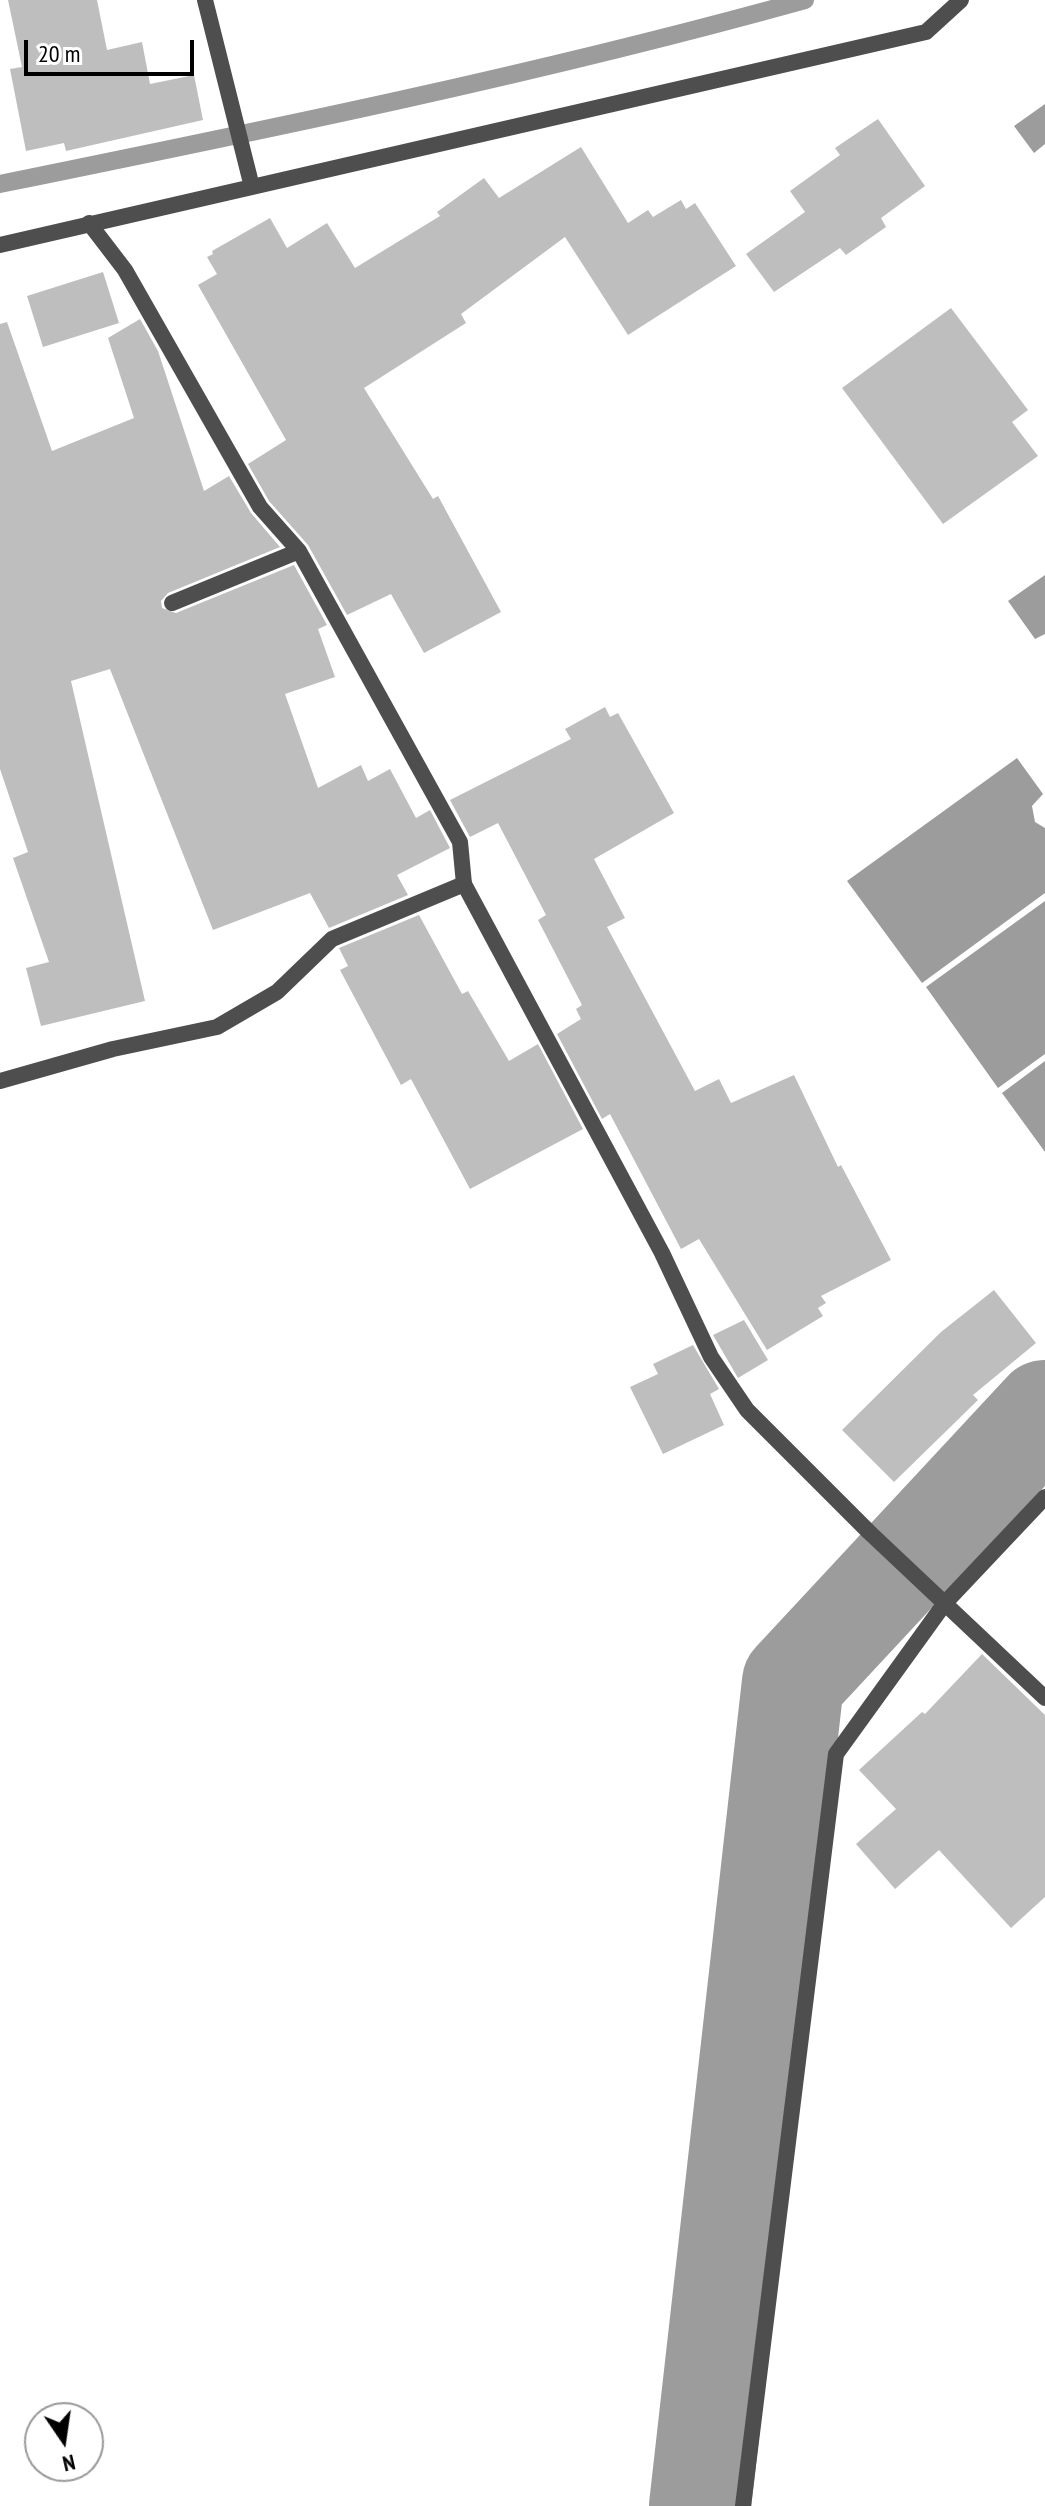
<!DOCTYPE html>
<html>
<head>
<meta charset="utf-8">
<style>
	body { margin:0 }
	#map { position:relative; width:1045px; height:2506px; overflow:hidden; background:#fff; font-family:"PT Sans Narrow",sans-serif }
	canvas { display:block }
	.north { position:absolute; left:24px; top:2402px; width:80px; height:80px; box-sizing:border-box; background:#fff; border:2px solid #999; border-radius:50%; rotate:167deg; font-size:22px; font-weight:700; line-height:32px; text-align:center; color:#000 }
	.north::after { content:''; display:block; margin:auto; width:28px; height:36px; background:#000; clip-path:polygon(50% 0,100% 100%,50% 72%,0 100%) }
	.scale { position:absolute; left:24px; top:40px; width:170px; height:36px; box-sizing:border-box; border:4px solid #000; border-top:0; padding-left:10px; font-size:24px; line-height:28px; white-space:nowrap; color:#000; -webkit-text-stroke:6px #fff; paint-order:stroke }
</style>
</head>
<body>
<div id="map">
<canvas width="1045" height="2506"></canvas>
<div class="north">N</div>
<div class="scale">20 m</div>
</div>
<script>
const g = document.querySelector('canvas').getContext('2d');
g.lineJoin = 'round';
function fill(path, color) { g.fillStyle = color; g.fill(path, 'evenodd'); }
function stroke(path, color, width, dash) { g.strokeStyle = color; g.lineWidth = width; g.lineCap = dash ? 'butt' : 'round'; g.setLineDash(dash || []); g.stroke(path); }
const water = new Path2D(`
	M 1045,104 L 1045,144 L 1034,153 L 1014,126 Z
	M 1045,575 L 1045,634 L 1035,639 L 1008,601 Z
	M 1017,758 L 1043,794 L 1032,806 L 1035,822 L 1045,828 L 1045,893 L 922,983 L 847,881 Z
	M 1045,901 L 1045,1054 L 998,1088 L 926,987 Z
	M 1045,1061 L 1045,1152 L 1002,1093 Z`);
const stream = new Path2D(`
	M 0,184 C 270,129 539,74 805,0`);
const river = new Path2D(`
	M 700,2506 L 793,1682 L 1045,1411`);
const building = new Path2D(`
	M 8,0 L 97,0 L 107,50 L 142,42 L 150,84 L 194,75 L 203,120 L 66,151 L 64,143 L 26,151 L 10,69 L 22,67 Z
	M 878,119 L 925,186 L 881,218 L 886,227 L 846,255 L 840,248 L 774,292 L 746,254 L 805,212 L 790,191 L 840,155 L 835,148 Z
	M 581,147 L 628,223 L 648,210 L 653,217 L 681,200 L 686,209 L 695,203 L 736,266 L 628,335 L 565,237 L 461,314 L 466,323 L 364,388 L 433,499 L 438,496 L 501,612 L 424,653 L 391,594 L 347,615 L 308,545 L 269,501 L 248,464 L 286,440 L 198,285 L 217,274 L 207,257 L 213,254 L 212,251 L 270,218 L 287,248 L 327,223 L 355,268 L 440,216 L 437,212 L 484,178 L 499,198 Z
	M 103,272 L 119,323 L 43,347 L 27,296 Z
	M 951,308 L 1028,410 L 1012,422 L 1038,456 L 943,524 L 842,388 Z
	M 140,319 L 158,351 L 204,491 L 229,476 L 251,513 L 280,547 L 168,593 L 161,601 L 162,608 L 176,613 L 294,565 L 327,625 L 318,629 L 335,677 L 285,694 L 318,788 L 361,765 L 368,781 L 390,769 L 416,818 L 430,810 L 450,848 L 397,875 L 408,895 L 329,928 L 310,893 L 213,930 L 110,669 L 71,681 L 145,1001 L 41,1026 L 26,968 L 49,962 L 13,858 L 28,852 L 0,769 L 0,324 L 7,322 L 52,451 L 134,418 L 108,338 Z
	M 605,707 L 610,717 L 618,713 L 674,813 L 594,859 L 625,918 L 607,927 L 695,1091 L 719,1079 L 731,1103 L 794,1075 L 838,1167 L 841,1165 L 891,1260 L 821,1296 L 826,1303 L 818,1308 L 823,1316 L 767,1350 L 699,1239 L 681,1249 L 610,1114 L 602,1119 L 557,1034 L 581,1019 L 576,1009 L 582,1005 L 538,920 L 546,915 L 498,823 L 470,837 L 450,800 L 571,739 L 565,729 Z
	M 419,915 L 462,994 L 468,991 L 509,1061 L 538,1044 L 583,1129 L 470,1189 L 411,1079 L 401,1085 L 340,970 L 348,966 L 339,948 Z
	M 994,1290 L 1036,1343 L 973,1395 L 978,1400 L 894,1482 L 842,1430 L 941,1332 Z
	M 744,1320 L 768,1360 L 738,1378 L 713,1335 Z
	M 693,1345 L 719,1389 L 710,1394 L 724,1425 L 663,1454 L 630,1387 L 658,1374 L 653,1364 Z
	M 982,1654 L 1045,1715 L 1045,1897 L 1011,1928 L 939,1850 L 895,1889 L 856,1844 L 896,1809 L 859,1770 L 922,1712 L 925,1714 Z`);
const service = new Path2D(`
	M 89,223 L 125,270 L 260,507 L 299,551 L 460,842 L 464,884
	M 172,603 L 299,551`);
const minor = new Path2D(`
	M 205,0 L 252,187
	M 0,245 L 926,32 L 961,0
	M 0,1081 L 113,1049 L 217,1027 L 277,992 L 332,939 L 464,884 L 662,1253 L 711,1357 L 747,1410 L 869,1532 L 1045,1698
	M 743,2506 L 836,1754 L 945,1603 L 1045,1497`);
fill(water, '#9c9c9c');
stroke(stream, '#9c9c9c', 18);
stroke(river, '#9c9c9c', 102);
fill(building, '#bebebe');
stroke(service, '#4e4e4e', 16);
stroke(minor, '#4e4e4e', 16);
</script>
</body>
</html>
